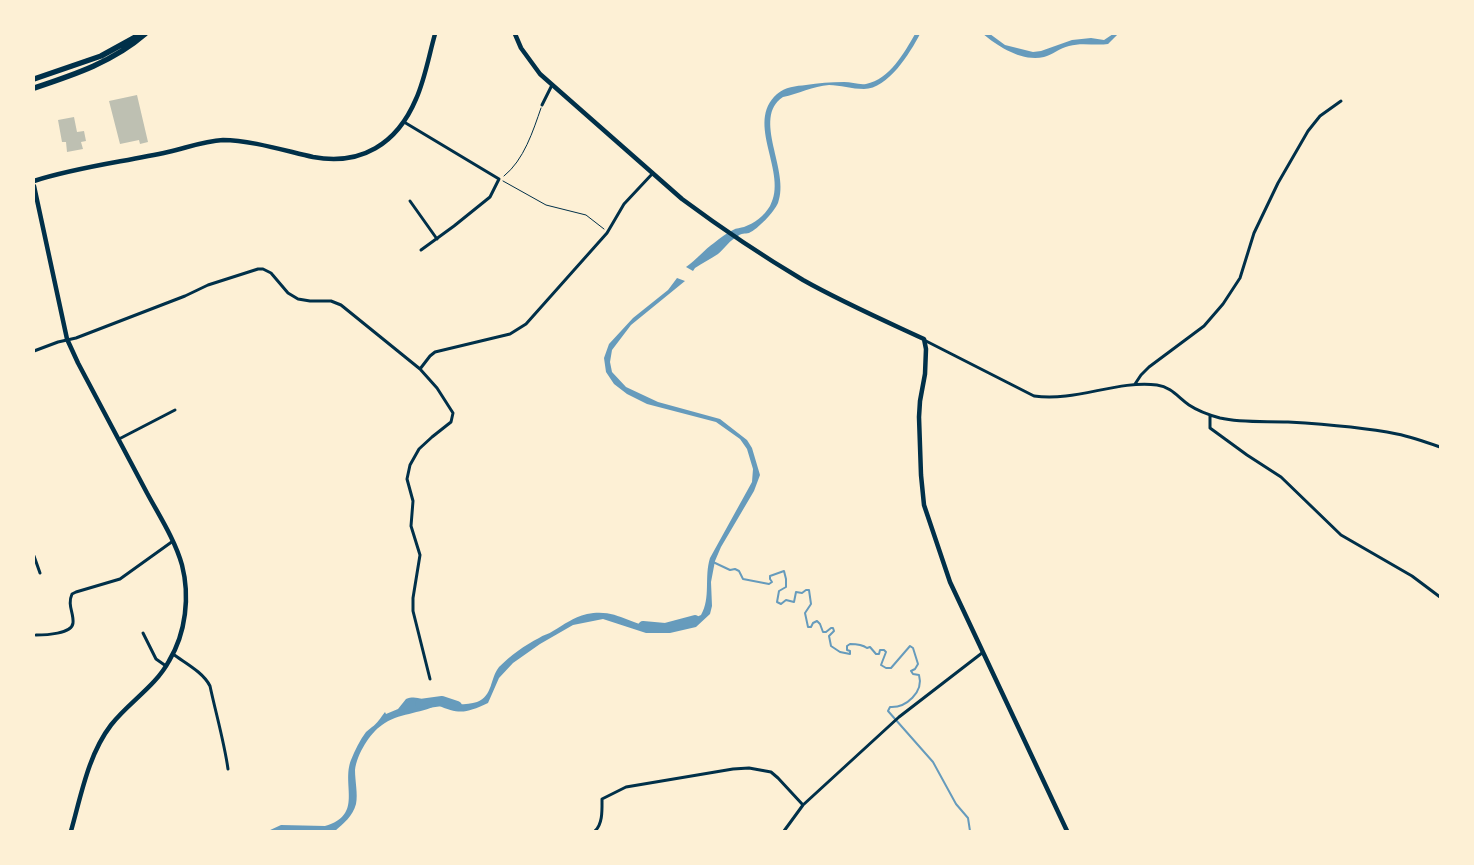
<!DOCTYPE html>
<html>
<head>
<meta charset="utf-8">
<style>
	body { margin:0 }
	#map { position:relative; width:1474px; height:865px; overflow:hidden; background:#fdf0d5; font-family:Roboto,sans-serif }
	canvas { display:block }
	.frame { position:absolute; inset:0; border:35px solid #fdf0d5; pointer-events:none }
</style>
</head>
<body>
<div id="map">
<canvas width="1474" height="865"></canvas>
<div class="frame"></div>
</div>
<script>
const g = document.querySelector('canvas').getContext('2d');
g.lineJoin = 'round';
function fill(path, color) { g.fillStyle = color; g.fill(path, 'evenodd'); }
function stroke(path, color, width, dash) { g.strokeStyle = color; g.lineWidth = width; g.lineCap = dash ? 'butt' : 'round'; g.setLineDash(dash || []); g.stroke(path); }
const water = new Path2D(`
	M 915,34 L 920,34 C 910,53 888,89 864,89 C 852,89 840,85 829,85 C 813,86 798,94 783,97 C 751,118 791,171 778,203 C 774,212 758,229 749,233 C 745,234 741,233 738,236 C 730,240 725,248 718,254 C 711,259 702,263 695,268 L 693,271 L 686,267 C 696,260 705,249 714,243 C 720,238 727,233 733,230 C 736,228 741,228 744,227 C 755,223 764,216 770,206 C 789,173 744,123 777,94 C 785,87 796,86 806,85 C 818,83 831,82 844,82 C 851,82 859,85 866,84 C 890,79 904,53 915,34 Z
	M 983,34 L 990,34 L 1005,45 L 1033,52 L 1041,51 L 1072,40 L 1091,38 L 1104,40 L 1113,34 L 1118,34 L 1108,44 C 1095,46 1082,42 1069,46 C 1060,48 1052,55 1044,57 C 1022,62 999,47 983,34 Z
	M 677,278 L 685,281 L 631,325 L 612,350 L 610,362 L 612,372 L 626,387 L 658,402 L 720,419 L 747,440 L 752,448 L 760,475 L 754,491 L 721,547 L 715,561 L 711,582 L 712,606 L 710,614 L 696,627 L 670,633 L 646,633 L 603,619 L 573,625 L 540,644 L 513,663 L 499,678 L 488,703 C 466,713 460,715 437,705 C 420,714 398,713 382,725 C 370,733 357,754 355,770 C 355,781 358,794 356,804 C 353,816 343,824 335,831 L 268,831 L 281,825 L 325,826 C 364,815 341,785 351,760 C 355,750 360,740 366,732 C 368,730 370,729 372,727 C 377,724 381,717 385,712 L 386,714 L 398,709 L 406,699 C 416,695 422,700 432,702 C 445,704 465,706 477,702 C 493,696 490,678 499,667 C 510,656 525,645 539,638 C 543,635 549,634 553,631 C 565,624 572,618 587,614 C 618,608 629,626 657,627 C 672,628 687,621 701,615 C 711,598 704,577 710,558 L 752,482 L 753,469 L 747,449 L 740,439 L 716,422 L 647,404 L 627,394 L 614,384 L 606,372 L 604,358 L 609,344 L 633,318 L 668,290 Z`);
const stream = new Path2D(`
	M 713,562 L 730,570 L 735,569 L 739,571 L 743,579 L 769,584 L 772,582 L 770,579 L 770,576 L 784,571 L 786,579 L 786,587 L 779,591 L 777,602 L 781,604 L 786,600 L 794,602 L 796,592 L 802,593 L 806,590 L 809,590 L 811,604 L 805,613 L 808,627 L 811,627 L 813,623 L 817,621 L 820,624 L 823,632 L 826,632 L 831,628 L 833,628 L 834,631 L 829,636 L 831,646 L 840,652 L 850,654 L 850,651 L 847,650 L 847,646 L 850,644 C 854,644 863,645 867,648 L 870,647 L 876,654 L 879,654 L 880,650 L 884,650 L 886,652 L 881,665 L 886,668 L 891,668 L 910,646 L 913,648 L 918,664 L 915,669 L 911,671 L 913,674 L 919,675 C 924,692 906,708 890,707 L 888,711 L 933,762 L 956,804 L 968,818 L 970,831`);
const river = new Path2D(`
	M 643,626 L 665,628 L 695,620
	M 420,704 L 442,701 L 457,706`);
const building = new Path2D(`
	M 137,95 L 148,142 L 140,144 L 139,140 L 120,144 L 109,101 Z
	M 74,117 L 77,132 L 84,131 L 86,141 L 81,142 L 83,149 L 67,152 L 66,142 L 62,142 L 58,120 Z`);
const path = new Path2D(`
	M 504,176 C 524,160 533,131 541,108
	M 503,181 L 546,205 L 586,215 L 604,229`);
const minor = new Path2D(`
	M 542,105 L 552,85
	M 404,122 L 499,179 L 490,197 L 454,226 L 421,250
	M 410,201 L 437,239
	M 924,340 L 1034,396 C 1076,402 1116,380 1157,385 C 1171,387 1178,397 1189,405 C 1198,411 1209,415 1220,418 C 1242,423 1265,421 1288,422 C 1322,424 1363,427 1397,434 C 1412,437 1426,442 1440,447
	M 34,351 L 58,342 L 76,338 L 185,296 L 208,285 L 258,269 L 263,269 L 271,273 L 288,293 L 298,299 L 310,301 L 331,301 L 341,305 L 420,369 L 430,356 L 435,352 L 510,334 L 526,324 L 607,233 L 624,204 L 653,173
	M 420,369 L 437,388 L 453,413 L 451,422 L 432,437 L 419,449 L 410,465 L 407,479 L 413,501 L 411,526 L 420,555 L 413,598 L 413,611 L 430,679
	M 1135,384 L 1141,375 L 1149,367 L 1204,326 L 1223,304 L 1240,278 L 1254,233 L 1278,183 L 1308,131 L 1320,116 L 1341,101
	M 1210,415 L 1210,428 L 1247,455 L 1281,477 L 1341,535 L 1412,576 L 1440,597
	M 119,439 L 175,410
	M 34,556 L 40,573
	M 143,633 L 156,659 L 166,666
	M 36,635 C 45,635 72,634 73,623 C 74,613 67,605 72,594 L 76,592 L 120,579 L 173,541
	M 173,654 C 185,663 203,672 210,686 C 216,714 224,741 228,769
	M 595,831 C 603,824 602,809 602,799 L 626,787 L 733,769 L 749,768 L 771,772 L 778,778 L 803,805
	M 784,831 L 803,805 L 899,717 L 982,653`);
const tertiary = new Path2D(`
	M 515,34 L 521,48 L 540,74 L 682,199 C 721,228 761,255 803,280 C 842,302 883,320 924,339 L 926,349 L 925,374 L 920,401 L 919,417 L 921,475 L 924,505 L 950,582 L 1067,831
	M 34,181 C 77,167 123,162 168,152 C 186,148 204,141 223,140 C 250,140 286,151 313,157 C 361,166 397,144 416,99 C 425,79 429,55 435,34
	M 34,186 L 67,339 L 78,363 C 101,407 124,450 147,493 C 160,517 175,540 182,565 C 190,596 186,633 169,661 C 155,687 129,702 111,725 C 88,755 81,796 71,831`);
const trunk = new Path2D(`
	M 34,79 L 101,56 L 141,34
	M 34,88 C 73,75 113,62 145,34`);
fill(water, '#669bbc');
stroke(stream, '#669bbc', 2);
stroke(river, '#669bbc', 10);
fill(building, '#bec0b2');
stroke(path, '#003049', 1);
stroke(minor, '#003049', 3);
stroke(tertiary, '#003049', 4.5);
stroke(trunk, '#003049', 5.5);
</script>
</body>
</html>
